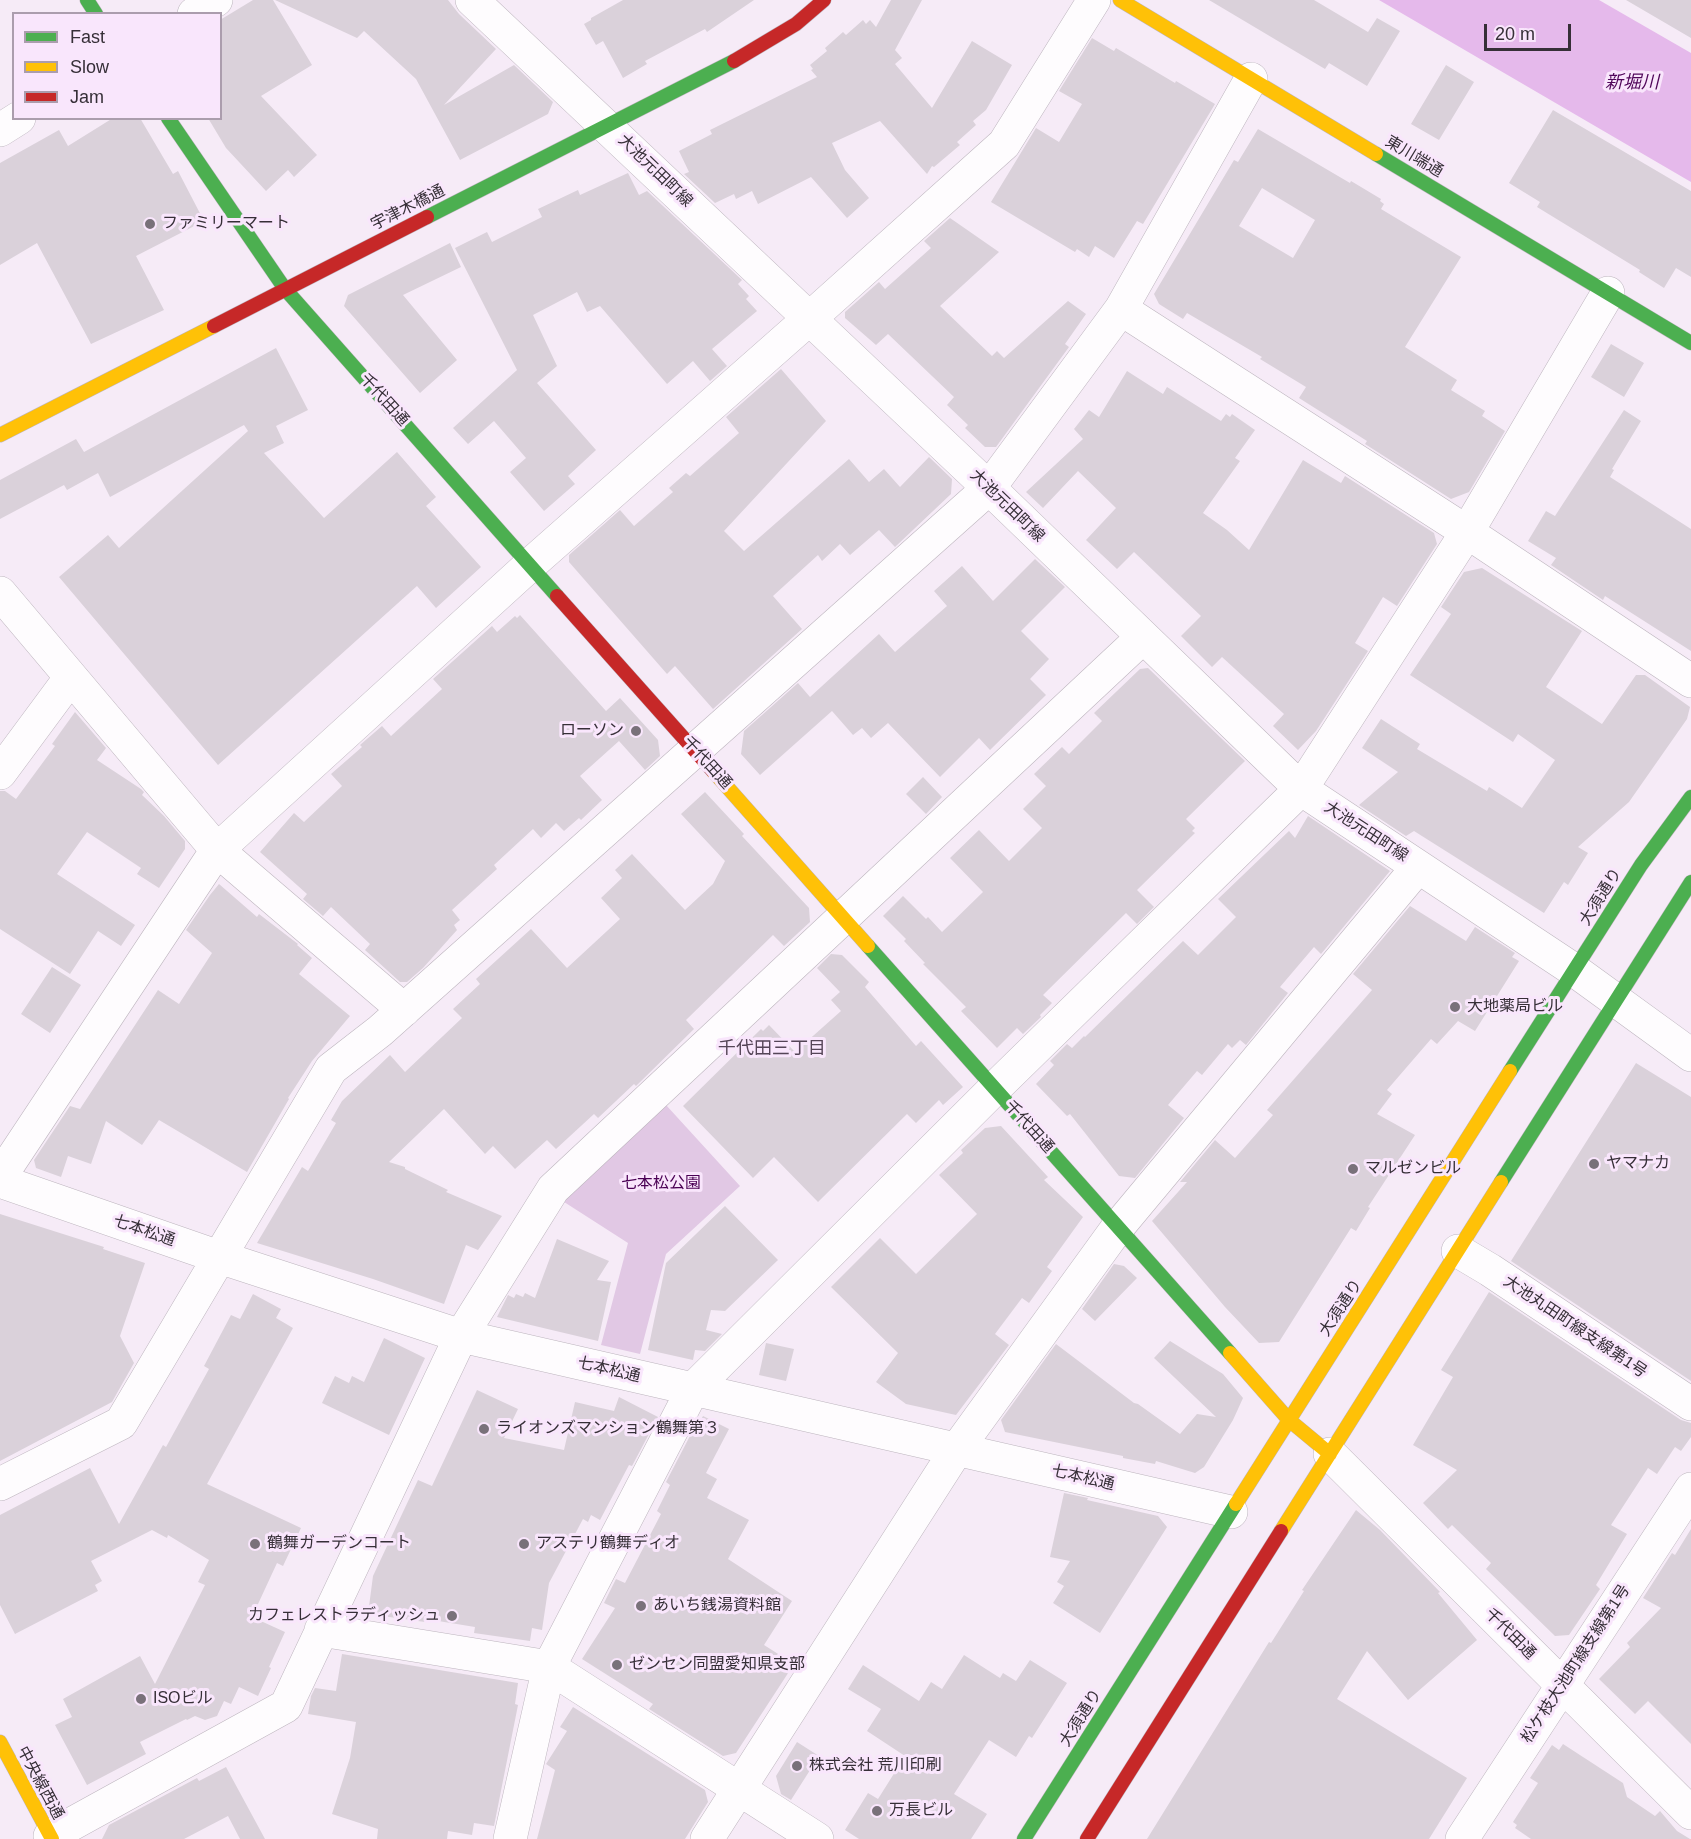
<!DOCTYPE html>
<html>
<head>
<meta charset="utf-8">
<style>
	body { margin:0 }
	#map { position:relative; width:1691px; height:1839px; overflow:hidden; background:#f6ebf7; font-family:Helvetica,sans-serif }
	canvas { display:block }
	.legend { position:absolute; left:12px; top:12px; width:210px; height:108px; box-sizing:border-box; background:#f9e6fc; border:2px solid #ab9dad; margin:0; padding:8px 10px; list-style:none; font-size:18px; color:#362f37 }
	.legend li { display:flex; align-items:center; gap:12px; height:30px }
	.legend b { width:30px; border:2px solid #ab9dad }
	.scale { position:absolute; left:1484px; top:24px; width:87px; height:27px; box-sizing:border-box; border:3px solid #362f37; border-top:0; padding-left:8px; font-size:18px; line-height:21px; white-space:nowrap; color:#362f37; -webkit-text-stroke:4px #f9e6fc; paint-order:stroke }
</style>
</head>
<body>
<div id="map">
<canvas width="1691" height="1839"></canvas>
<ul class="legend">
<li><b style="height:8px;background:#4caf50"></b>Fast</li>
<li><b style="height:8px;background:#ffc107"></b>Slow</li>
<li><b style="height:8px;background:#c62828"></b>Jam</li>
</ul>
<div class="scale">20 m</div>
</div>
<script>
const g = document.querySelector('canvas').getContext('2d');
g.lineJoin = 'round';
function fill(path, color) { g.fillStyle = color; g.fill(path, 'evenodd'); }
function stroke(path, color, width, dash) { g.strokeStyle = color; g.lineWidth = width; g.lineCap = dash ? 'butt' : 'round'; g.setLineDash(dash || []); g.stroke(path); }
function label(font, color, halo, rows, align = 'center') {
  g.font = font + ' Helvetica,"Noto Sans JP",sans-serif'; g.lineWidth = 6; g.setLineDash([]); g.textBaseline = 'middle'; g.strokeStyle = halo; g.fillStyle = color; for (const [text, x, y, turn = 0] of rows) {
    g.save(); g.translate(x, y); g.rotate((+turn || 0) * Math.PI / 180); g.textAlign = isNaN(turn) ? turn : align; if (halo) g.strokeText(text, 0, 0); g.fillText(text, 0, 0); g.restore();
  }
}
const green = new Path2D(`
	M 666,1105 L 740,1186 L 666,1254 L 640,1354 L 601,1345 L 628,1243 L 561,1200 Z`);
const water = new Path2D(`
	M 1379,0 L 1599,0 L 1691,53 L 1691,182 Z`);
const building = new Path2D(`
	M 253,0 L 273,0 L 312,65 L 261,96 L 317,155 L 294,177 L 288,170 L 266,191 L 226,148 L 208,118 L 220,118 L 220,20 Z
	M 275,0 L 448,0 L 459,14 L 496,49 L 444,105 L 514,65 L 553,102 L 548,114 L 460,160 L 416,79 L 364,31 L 357,38 Z
	M 623,0 L 754,0 L 707,32 L 705,29 L 645,61 L 647,64 L 623,78 L 603,41 L 596,45 L 584,24 L 591,20 L 591,18 Z
	M 891,0 L 922,0 L 895,50 L 902,58 L 895,64 L 932,108 L 972,41 L 1012,65 L 986,110 L 973,121 L 976,125 L 957,142 L 960,145 L 934,167 L 932,166 L 927,174 L 880,121 L 832,143 L 845,170 L 869,198 L 847,218 L 811,177 L 758,204 L 752,191 L 736,199 L 734,194 L 715,203 L 684,174 L 689,172 L 679,151 L 712,134 L 710,130 L 817,77 L 811,70 L 813,69 L 810,65 L 827,51 L 825,48 L 843,32 L 846,35 L 863,20 L 866,24 L 870,20 L 876,27 Z
	M 1209,0 L 1314,0 L 1368,32 L 1377,18 L 1400,31 L 1367,86 L 1329,63 L 1325,69 Z
	M 1626,0 L 1691,0 L 1691,38 Z
	M 1092,38 L 1114,51 L 1116,48 L 1175,83 L 1176,81 L 1215,104 L 1143,224 L 1137,221 L 1114,258 L 1095,246 L 1089,257 L 1077,249 L 1075,252 L 991,202 L 1036,128 L 1059,142 L 1082,104 L 1059,91 Z
	M 1446,65 L 1474,82 L 1439,140 L 1411,124 Z
	M 1553,110 L 1691,191 L 1691,277 L 1676,268 L 1664,288 L 1639,272 L 1640,270 L 1537,207 L 1540,202 L 1509,183 Z
	M 113,118 L 140,118 L 173,174 L 178,171 L 204,221 L 136,256 L 164,310 L 91,344 L 37,243 L 0,265 L 0,163 L 59,130 L 68,146 Z
	M 1258,129 L 1350,183 L 1351,181 L 1381,199 L 1380,201 L 1384,204 L 1381,209 L 1461,257 L 1405,347 L 1457,380 L 1451,390 L 1485,411 L 1482,416 L 1505,431 L 1469,492 L 1451,499 L 1365,444 L 1367,441 L 1299,398 L 1306,387 L 1260,359 L 1262,357 L 1187,313 L 1183,319 L 1159,304 L 1154,294 L 1234,160 L 1238,162 ZM 1262,188 L 1315,220 L 1293,258 L 1239,226 Z
	M 628,173 L 639,195 L 647,191 L 742,280 L 738,284 L 749,296 L 746,299 L 757,311 L 712,349 L 727,366 L 710,381 L 693,361 L 667,384 L 600,306 L 587,312 L 577,292 L 533,315 L 557,366 L 537,383 L 596,450 L 568,476 L 575,484 L 544,511 L 510,472 L 526,458 L 494,421 L 468,444 L 453,428 L 517,370 L 455,248 L 487,232 L 492,242 L 542,217 L 538,209 L 578,190 L 580,195 Z
	M 950,218 L 999,252 L 940,306 L 992,356 L 997,351 L 1004,358 L 1068,301 L 1086,314 L 1065,344 L 1069,347 L 996,447 L 985,447 L 965,428 L 968,425 L 947,405 L 954,397 L 888,334 L 876,345 L 845,318 L 845,312 L 879,282 L 885,289 L 931,248 L 924,241 Z
	M 450,243 L 461,267 L 403,295 L 457,360 L 420,393 L 344,306 L 348,295 Z
	M 1611,344 L 1644,363 L 1624,397 L 1591,377 Z
	M 276,348 L 308,410 L 276,426 L 284,443 L 264,453 L 324,518 L 397,452 L 436,497 L 426,506 L 481,567 L 436,608 L 417,586 L 218,765 L 59,577 L 108,535 L 119,548 L 248,431 L 244,425 L 110,497 L 98,473 L 67,490 L 64,485 L 0,519 L 0,480 L 76,439 L 84,452 Z
	M 781,369 L 826,421 L 724,531 L 744,551 L 849,459 L 869,482 L 884,469 L 900,487 L 929,457 L 952,479 L 951,494 L 895,547 L 879,530 L 850,555 L 840,544 L 822,561 L 818,555 L 773,596 L 802,629 L 713,709 L 675,666 L 667,674 L 569,562 L 569,555 L 620,510 L 634,526 L 673,492 L 669,488 L 686,473 L 690,476 L 739,433 L 726,417 Z
	M 1127,371 L 1163,394 L 1167,387 L 1221,421 L 1226,414 L 1230,417 L 1232,414 L 1255,430 L 1235,458 L 1240,461 L 1203,513 L 1227,530 L 1249,550 L 1303,460 L 1341,483 L 1345,476 L 1434,533 L 1437,544 L 1397,606 L 1383,597 L 1355,643 L 1368,651 L 1316,731 L 1298,750 L 1273,726 L 1284,714 L 1222,657 L 1212,667 L 1181,636 L 1201,616 L 1134,552 L 1117,569 L 1086,540 L 1116,508 L 1078,471 L 1043,508 L 1026,492 L 1083,439 L 1074,429 L 1089,410 L 1099,417 Z
	M 1624,410 L 1641,421 L 1612,469 L 1614,470 L 1610,477 L 1691,529 L 1691,651 L 1605,596 L 1603,600 L 1551,565 L 1556,558 L 1528,541 L 1546,511 L 1555,516 Z
	M 1035,559 L 1065,587 L 1021,631 L 1049,659 L 1030,679 L 1046,695 L 990,750 L 979,738 L 940,777 L 888,723 L 871,738 L 862,728 L 853,735 L 832,711 L 760,775 L 741,754 L 744,731 L 798,683 L 810,697 L 879,634 L 895,652 L 947,606 L 934,591 L 962,566 L 993,601 Z
	M 1482,568 L 1582,631 L 1546,687 L 1602,724 L 1636,675 L 1645,675 L 1690,707 L 1687,719 L 1629,802 L 1578,847 L 1588,853 L 1568,885 L 1564,882 L 1544,913 L 1414,831 L 1406,836 L 1359,805 L 1398,772 L 1362,748 L 1381,719 L 1420,744 L 1417,749 L 1487,791 L 1489,787 L 1522,808 L 1555,760 L 1518,734 L 1513,742 L 1410,675 L 1451,614 L 1441,607 L 1464,572 Z
	M 520,615 L 606,711 L 620,698 L 658,740 L 660,756 L 645,770 L 619,741 L 580,776 L 602,800 L 581,820 L 579,818 L 564,831 L 556,823 L 541,838 L 533,829 L 494,865 L 497,869 L 452,910 L 460,920 L 454,925 L 457,930 L 423,968 L 407,982 L 400,982 L 365,950 L 370,944 L 331,907 L 323,916 L 303,899 L 307,894 L 260,852 L 294,813 L 304,822 L 342,786 L 331,774 L 362,747 L 360,745 L 382,726 L 391,736 L 442,689 L 433,679 L 492,626 L 497,632 L 515,616 L 517,618 Z
	M 1148,668 L 1245,761 L 1186,819 L 1195,828 L 1192,831 L 1195,833 L 1137,890 L 1154,907 L 1137,924 L 1126,913 L 1043,995 L 1052,1003 L 1040,1015 L 1041,1017 L 1023,1034 L 1017,1028 L 997,1048 L 961,1011 L 966,1007 L 923,964 L 925,963 L 904,941 L 906,939 L 883,916 L 903,896 L 926,919 L 928,917 L 942,932 L 983,892 L 950,858 L 979,830 L 1009,861 L 1042,828 L 1023,809 L 1046,786 L 1034,774 L 1062,747 L 1069,754 L 1102,721 L 1094,713 L 1140,669 Z
	M 75,712 L 106,748 L 97,760 L 141,789 L 144,792 L 142,795 L 164,816 L 185,841 L 185,849 L 159,888 L 137,874 L 141,868 L 87,832 L 57,874 L 135,925 L 121,946 L 98,931 L 70,974 L 0,929 L 0,791 L 5,791 L 16,799 L 55,746 L 52,744 Z
	M 923,777 L 942,797 L 926,814 L 906,794 Z
	M 705,792 L 744,834 L 742,836 L 809,908 L 810,922 L 784,946 L 773,935 L 686,1020 L 694,1029 L 636,1086 L 634,1084 L 598,1118 L 594,1114 L 556,1149 L 547,1140 L 515,1169 L 493,1146 L 485,1154 L 444,1109 L 389,1162 L 405,1167 L 405,1169 L 448,1190 L 446,1192 L 502,1216 L 478,1250 L 466,1245 L 444,1304 L 373,1279 L 257,1243 L 302,1167 L 308,1171 L 336,1123 L 331,1120 L 342,1101 L 390,1055 L 405,1072 L 462,1018 L 453,1009 L 480,984 L 476,979 L 531,929 L 567,968 L 620,919 L 601,898 L 622,878 L 615,870 L 632,854 L 685,910 L 713,884 L 725,861 L 681,814 Z
	M 1308,816 L 1390,871 L 1321,954 L 1314,947 L 1280,987 L 1288,993 L 1246,1045 L 1240,1040 L 1232,1048 L 1228,1044 L 1202,1075 L 1197,1071 L 1168,1105 L 1184,1118 L 1135,1178 L 1119,1176 L 1070,1114 L 1067,1116 L 1036,1084 L 1054,1065 L 1050,1061 L 1067,1044 L 1072,1048 L 1084,1036 L 1085,1037 L 1183,941 L 1198,955 L 1236,917 L 1218,899 L 1289,831 L 1295,838 Z
	M 219,884 L 257,917 L 259,914 L 298,944 L 297,945 L 312,958 L 299,974 L 350,1016 L 312,1061 L 288,1098 L 289,1099 L 247,1172 L 159,1120 L 142,1145 L 106,1121 L 91,1164 L 68,1156 L 61,1177 L 36,1168 L 34,1160 L 70,1106 L 80,1109 L 158,990 L 179,1004 L 212,953 L 186,930 L 210,895 Z
	M 1410,906 L 1466,941 L 1475,927 L 1515,953 L 1512,957 L 1519,961 L 1475,1031 L 1458,1021 L 1437,1044 L 1431,1039 L 1387,1090 L 1392,1094 L 1377,1114 L 1415,1135 L 1368,1207 L 1370,1208 L 1356,1231 L 1351,1228 L 1279,1342 L 1259,1343 L 1225,1307 L 1152,1221 L 1187,1182 L 1180,1182 L 1215,1140 L 1235,1158 L 1273,1115 L 1267,1110 L 1372,990 L 1353,974 Z
	M 831,954 L 842,955 L 869,982 L 865,987 L 916,1046 L 921,1041 L 963,1087 L 943,1105 L 939,1100 L 916,1123 L 907,1114 L 818,1202 L 774,1157 L 753,1178 L 683,1106 L 761,1029 L 763,1031 L 769,1025 L 795,1052 L 841,1011 L 831,1000 L 840,992 L 817,968 Z
	M 52,967 L 81,985 L 50,1033 L 21,1014 Z
	M 1636,1063 L 1691,1097 L 1691,1381 L 1511,1261 Z
	M 1001,1126 L 1048,1177 L 1044,1180 L 1083,1217 L 1047,1267 L 1052,1271 L 1029,1303 L 1022,1298 L 995,1334 L 1009,1345 L 956,1415 L 906,1404 L 876,1382 L 898,1353 L 831,1287 L 880,1238 L 916,1274 L 977,1214 L 939,1175 L 963,1153 L 961,1150 L 985,1128 Z
	M 725,1206 L 778,1260 L 725,1311 L 711,1310 L 706,1330 L 722,1334 L 705,1351 L 695,1350 L 693,1360 L 648,1350 L 666,1263 Z
	M 0,1214 L 104,1247 L 103,1249 L 145,1263 L 120,1336 L 134,1363 L 112,1402 L 0,1461 Z
	M 557,1239 L 609,1261 L 597,1280 L 611,1282 L 598,1341 L 497,1317 L 508,1295 L 514,1298 L 516,1294 L 523,1297 L 525,1293 L 535,1298 Z
	M 1114,1264 L 1124,1266 L 1137,1278 L 1095,1321 L 1082,1309 Z
	M 1489,1292 L 1681,1420 L 1691,1423 L 1691,1437 L 1681,1451 L 1675,1447 L 1657,1474 L 1648,1468 L 1611,1525 L 1627,1534 L 1596,1585 L 1600,1589 L 1569,1635 L 1555,1636 L 1486,1569 L 1491,1563 L 1452,1525 L 1448,1529 L 1423,1503 L 1457,1470 L 1413,1445 L 1453,1377 L 1441,1370 Z
	M 253,1294 L 281,1309 L 276,1318 L 293,1328 L 207,1484 L 301,1528 L 283,1566 L 277,1563 L 252,1617 L 285,1632 L 269,1667 L 271,1668 L 258,1696 L 239,1687 L 231,1704 L 224,1701 L 217,1716 L 205,1720 L 195,1716 L 187,1720 L 186,1719 L 140,1742 L 146,1754 L 87,1785 L 55,1725 L 72,1717 L 63,1699 L 140,1656 L 155,1684 L 205,1585 L 198,1582 L 209,1560 L 168,1535 L 167,1538 L 152,1530 L 91,1561 L 102,1581 L 95,1585 L 98,1591 L 15,1634 L 0,1605 L 0,1515 L 90,1468 L 119,1524 L 163,1445 L 166,1447 L 209,1369 L 204,1366 L 231,1315 L 240,1319 Z
	M 384,1338 L 425,1358 L 389,1435 L 322,1403 L 335,1376 L 349,1383 L 352,1376 L 364,1382 Z
	M 1170,1341 L 1223,1374 L 1243,1398 L 1233,1420 L 1204,1467 L 1195,1473 L 1156,1461 L 1155,1464 L 1123,1458 L 1123,1456 L 1005,1432 L 1001,1420 L 1056,1344 L 1134,1403 L 1138,1404 L 1180,1434 L 1197,1414 L 1216,1417 L 1154,1358 Z
	M 766,1343 L 794,1349 L 786,1381 L 759,1375 Z
	M 477,1390 L 518,1409 L 504,1438 L 564,1450 L 575,1402 L 614,1411 L 619,1397 L 658,1417 L 632,1466 L 629,1465 L 600,1520 L 591,1515 L 588,1522 L 583,1519 L 549,1583 L 542,1630 L 532,1628 L 530,1641 L 474,1633 L 475,1627 L 426,1619 L 425,1622 L 368,1614 L 373,1576 L 418,1480 L 432,1486 Z
	M 703,1416 L 729,1429 L 706,1473 L 717,1479 L 707,1498 L 749,1520 L 728,1559 L 792,1601 L 764,1645 L 794,1664 L 736,1753 L 723,1756 L 649,1709 L 653,1704 L 582,1659 L 615,1608 L 604,1603 L 616,1579 L 625,1583 L 661,1514 L 657,1511 L 670,1485 L 666,1482 L 691,1434 L 693,1435 Z
	M 1064,1493 L 1088,1498 L 1087,1500 L 1158,1516 L 1167,1527 L 1100,1633 L 1053,1603 L 1064,1586 L 1057,1582 L 1070,1561 L 1050,1557 Z
	M 1356,1510 L 1380,1530 L 1440,1592 L 1438,1593 L 1477,1640 L 1408,1700 L 1367,1651 L 1337,1699 L 1467,1778 L 1429,1839 L 1147,1839 L 1269,1642 L 1271,1643 L 1304,1591 L 1302,1590 Z
	M 1691,1529 L 1691,1744 L 1648,1701 L 1635,1714 L 1599,1679 L 1630,1647 L 1627,1643 L 1661,1608 L 1643,1598 L 1672,1553 L 1675,1555 Z
	M 342,1654 L 518,1683 L 515,1704 L 518,1705 L 494,1826 L 474,1823 L 472,1835 L 448,1831 L 447,1839 L 377,1839 L 378,1829 L 332,1814 L 350,1758 L 356,1722 L 308,1714 L 311,1696 L 315,1688 L 336,1691 Z
	M 964,1655 L 1000,1678 L 1003,1673 L 1016,1681 L 1030,1660 L 1067,1683 L 1032,1738 L 1029,1736 L 1016,1757 L 989,1740 L 954,1794 L 987,1814 L 971,1839 L 859,1839 L 845,1830 L 868,1793 L 878,1799 L 905,1756 L 867,1731 L 881,1709 L 848,1689 L 863,1665 L 919,1701 L 931,1682 L 942,1689 Z
	M 573,1707 L 705,1790 L 708,1802 L 685,1839 L 537,1839 L 555,1770 L 546,1764 L 567,1731 L 560,1727 Z
	M 797,1742 L 819,1756 L 791,1800 L 781,1794 L 776,1776 Z
	M 1563,1744 L 1623,1783 L 1627,1797 L 1655,1816 L 1660,1811 L 1677,1831 L 1690,1839 L 1531,1839 L 1515,1828 L 1517,1825 L 1513,1822 L 1538,1783 L 1530,1778 L 1552,1745 L 1559,1750 Z
	M 226,1767 L 265,1839 L 240,1839 L 228,1816 L 184,1839 L 102,1839 L 109,1825 L 197,1778 L 199,1781 Z`);
const street = new Path2D(`
	M 472,0 L 989,488 L 1301,789 L 1574,970 L 1691,1055
	M 194,14 L 216,0
	M 0,130 L 19,118
	M 1121,309 L 1467,532 L 1691,681
	M 0,593 L 217,850 L 404,1010
	M 0,773 L 71,677
	M 0,1177 L 217,850 L 531,564 L 810,318 L 1004,144 L 1094,0
	M 0,1181 L 219,1257 L 461,1336 L 1231,1512
	M 1458,1251 L 1490,1270 L 1691,1404
	M 1330,1454 L 1691,1813
	M 0,1484 L 121,1423 L 331,1069 L 380,1031 L 989,488 L 1121,309 L 1251,79
	M 321,1630 L 549,1667 L 817,1839
	M 50,1836 L 286,1706 L 461,1336 L 553,1189 L 1143,637
	M 510,1839 L 549,1667 L 693,1389 L 995,1088 L 1301,789 L 1467,532 L 1608,293
	M 707,1839 L 957,1449 L 1118,1227 L 1418,867
	M 1462,1839 L 1691,1489`);
const fast = new Path2D(`
	M 87,0 L 96,14
	M 168,118 L 285,289 L 557,596
	M 1376,154 L 1691,343
	M 427,217 L 734,61
	M 868,946 L 1230,1353
	M 1510,1071 L 1641,865 L 1691,797
	M 1501,1182 L 1691,882
	M 1024,1839 L 1236,1504`);
const slow = new Path2D(`
	M 1120,0 L 1376,154
	M 0,435 L 214,326
	M 713,771 L 868,946
	M 1230,1353 L 1289,1420 L 1330,1454
	M 1236,1504 L 1510,1071
	M 1281,1531 L 1501,1182
	M 0,1742 L 52,1839`);
const jam = new Path2D(`
	M 734,61 L 796,24 L 824,0
	M 214,326 L 427,217
	M 557,596 L 713,771
	M 1087,1839 L 1281,1531`);
const markers = [
	[150,224,6,"#79717a"],
	[636,731,6,"#79717a"],
	[1455,1007,6,"#79717a"],
	[1594,1164,6,"#79717a"],
	[1353,1169,6,"#79717a"],
	[484,1429,6,"#79717a"],
	[255,1544,6,"#79717a"],
	[524,1544,6,"#79717a"],
	[641,1606,6,"#79717a"],
	[452,1616,6,"#79717a"],
	[617,1665,6,"#79717a"],
	[141,1699,6,"#79717a"],
	[797,1766,6,"#79717a"],
	[877,1811,6,"#79717a"]
];
const streetNames = [
	["東川端通",1414,157,31],
	["大池元田町線",655,171,44],
	["宇津木橋通",408,208,-27],
	["千代田通",384,400,48],
	["大池元田町線",1007,506,44],
	["千代田通",707,763,48],
	["大池元田町線",1366,832,33],
	["大須通り",1601,897,-58],
	["千代田通",1029,1127,48],
	["七本松通",144,1231,19],
	["大須通り",1341,1308,-57],
	["大池丸田町線支線第1号",1575,1327,34],
	["七本松通",609,1370,13],
	["七本松通",1083,1478,13],
	["千代田通",1510,1634,45],
	["松ケ枝大池町線支線第1号",1576,1664,-57],
	["大須通り",1081,1718,-58],
	["中央線西通",40,1783,62]
];
const poiNames = [
	["ファミリーマート",162,224],
	["ローソン",624,731,"right"],
	["大地薬局ビル",1467,1007],
	["ヤマナカ",1606,1164],
	["マルゼンビル",1365,1169],
	["ライオンズマンション鶴舞第３",496,1429],
	["鶴舞ガーデンコート",267,1544],
	["アステリ鶴舞ディオ",536,1544],
	["あいち銭湯資料館",653,1606],
	["カフェレストラディッシュ",440,1616,"right"],
	["ゼンセン同盟愛知県支部",629,1665],
	["ISOビル",153,1699],
	["株式会社 荒川印刷",809,1766],
	["万長ビル",889,1811]
];
const parkNames = [
	["七本松公園",661,1184]
];
const waterNames = [
	["新堀川",1632,83]
];
const neighbourhoodNames = [
	["千代田三丁目",772,1049]
];
fill(green, '#e1c8e4');
fill(water, '#e5b9eb');
fill(building, '#dad1da');
stroke(street, '#bdb5be', 34);
stroke(fast, '#bdb5be', 15);
stroke(slow, '#bdb5be', 15);
stroke(jam, '#bdb5be', 15);
stroke(street, '#fefcfe', 33);
stroke(fast, '#4caf50', 14);
stroke(slow, '#ffc107', 14);
stroke(jam, '#c62828', 14);
for (const [x, y, r, color] of markers) { const dot = new Path2D(); dot.arc(x, y, r, 0, 2 * Math.PI); g.fillStyle = color; g.fill(dot); stroke(dot, '#f9e6fc', 2); }
label('16px', '#362f37', '#f9e6fc', streetNames);
label('16px', '#362f37', '#f9e6fc', poiNames, 'left');
label('16px', '#4a0054', '#f9e6fc', parkNames);
label('italic 18px', '#50065a', '#f9e6fc', waterNames);
label('18px', '#554557', '#f9e6fc', neighbourhoodNames);
</script>
</body>
</html>
